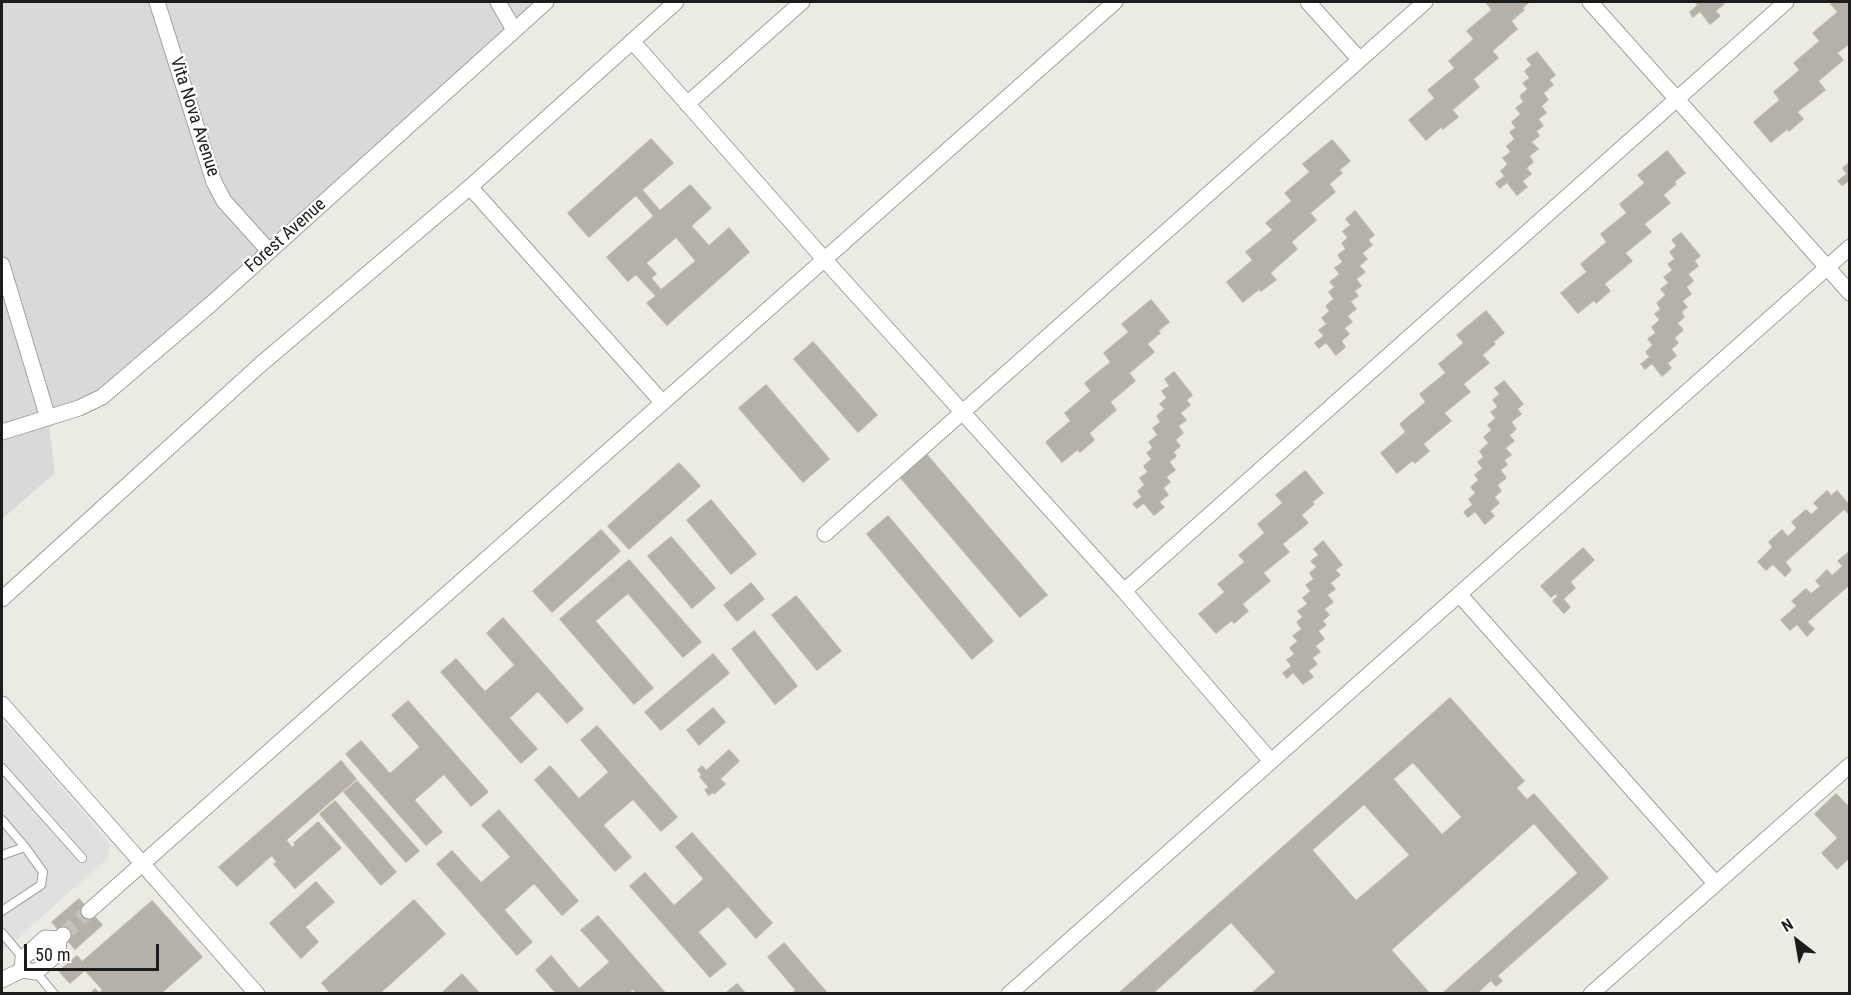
<!DOCTYPE html>
<html>
<head>
<meta charset="utf-8">
<style>
	body { margin:0 }
	#map { position:relative; width:1851px; height:995px; overflow:hidden; background:#ecebe3; font-family:"Roboto Condensed",sans-serif }
	canvas { display:block }
	.frame { position:absolute; inset:0; border:3px solid #1c1c1c; pointer-events:none }
	.north { position:absolute; left:1767px; top:911px; width:60px; height:60px; -webkit-text-stroke:4px #fff; paint-order:stroke; rotate:329deg; font-size:16px; font-weight:700; line-height:24px; text-align:center; color:#1c1c1c }
	.north::after { content:''; display:block; margin:auto; width:21px; height:27px; background:#1c1c1c; clip-path:polygon(50% 0,100% 100%,50% 72%,0 100%) }
	.scale { position:absolute; left:24px; top:944px; width:135px; height:27px; box-sizing:border-box; border:3px solid #1c1c1c; border-top:0; padding-left:8px; font-size:18px; line-height:21px; white-space:nowrap; color:#1c1c1c; -webkit-text-stroke:4px #fff; paint-order:stroke }
</style>
</head>
<body>
<div id="map">
<canvas width="1851" height="995"></canvas>
<div class="frame"></div>
<div class="north">N</div>
<div class="scale">50 m</div>
</div>
<script>
const g = document.querySelector('canvas').getContext('2d');
g.lineJoin = 'round';
function fill(path, color) { g.fillStyle = color; g.fill(path, 'evenodd'); }
function stroke(path, color, width, dash) { g.strokeStyle = color; g.lineWidth = width; g.lineCap = dash ? 'butt' : 'round'; g.setLineDash(dash || []); g.stroke(path); }
function label(font, color, halo, rows, align = 'center') {
  g.font = font + ' "Roboto Condensed",sans-serif'; g.lineWidth = 4.5; g.setLineDash([]); g.textBaseline = 'middle'; g.strokeStyle = halo; g.fillStyle = color; for (const [text, x, y, turn = 0] of rows) {
    g.save(); g.translate(x, y); g.rotate((+turn || 0) * Math.PI / 180); g.textAlign = isNaN(turn) ? turn : align; if (halo) g.strokeText(text, 0, 0); g.fillText(text, 0, 0); g.restore();
  }
}
const residential = new Path2D(`
	M 2,2 L 546,2 L 102,397 L 48,418 L 55,473 L 2,519 Z`);
const parking = new Path2D(`
	M 2,719 L 109,842 L 109,857 L 2,952 Z`);
const building = new Path2D(`
	M 1486,2 L 1529,2 L 1522,8 L 1524,10 L 1511,21 L 1517,29 L 1492,51 L 1498,58 L 1473,79 L 1479,87 L 1452,110 L 1458,117 L 1443,129 L 1441,127 L 1426,140 L 1409,120 L 1435,98 L 1428,90 L 1455,68 L 1449,61 L 1474,39 L 1467,31 L 1492,10 Z
	M 1695,2 L 1722,2 L 1724,4 L 1715,11 L 1720,16 L 1710,24 L 1700,11 L 1693,17 L 1690,12 L 1698,5 Z
	M 1833,2 L 1850,2 L 1850,43 L 1837,53 L 1843,60 L 1818,81 L 1825,90 L 1797,112 L 1803,119 L 1789,131 L 1787,129 L 1771,142 L 1754,122 L 1780,100 L 1774,92 L 1800,70 L 1794,63 L 1820,41 L 1813,33 L 1838,12 L 1831,4 Z
	M 1537,52 L 1555,75 L 1549,80 L 1553,85 L 1543,93 L 1548,100 L 1541,106 L 1546,113 L 1538,119 L 1543,126 L 1536,131 L 1539,136 L 1531,142 L 1538,149 L 1529,156 L 1533,162 L 1526,168 L 1531,174 L 1522,181 L 1527,187 L 1517,195 L 1507,182 L 1500,188 L 1496,183 L 1505,176 L 1501,171 L 1508,164 L 1503,158 L 1511,152 L 1507,146 L 1515,139 L 1510,132 L 1516,128 L 1512,122 L 1521,114 L 1516,108 L 1524,102 L 1520,96 L 1528,89 L 1523,83 L 1530,78 L 1525,71 L 1532,65 L 1527,59 Z
	M 651,139 L 673,163 L 642,190 L 660,211 L 690,185 L 711,208 L 691,226 L 709,246 L 729,228 L 749,252 L 667,325 L 647,303 L 656,296 L 636,274 L 628,281 L 607,257 L 654,216 L 636,195 L 589,237 L 568,213 ZM 676,237 L 696,261 L 661,290 L 651,278 L 656,274 L 646,263 Z
	M 1332,140 L 1350,161 L 1339,170 L 1342,173 L 1329,184 L 1335,192 L 1310,213 L 1316,220 L 1291,242 L 1297,249 L 1270,273 L 1276,280 L 1261,291 L 1259,289 L 1243,302 L 1227,282 L 1253,260 L 1246,252 L 1273,230 L 1266,223 L 1292,201 L 1285,193 L 1310,172 L 1303,164 Z
	M 1667,151 L 1685,173 L 1674,182 L 1676,184 L 1663,195 L 1670,203 L 1644,224 L 1651,232 L 1625,253 L 1632,261 L 1604,284 L 1610,291 L 1596,303 L 1594,300 L 1578,313 L 1561,293 L 1587,272 L 1581,264 L 1607,242 L 1601,234 L 1627,213 L 1620,204 L 1645,183 L 1638,175 Z
	M 1850,162 L 1850,180 L 1842,185 L 1838,181 L 1847,174 L 1843,168 Z
	M 1355,211 L 1374,235 L 1368,240 L 1372,245 L 1362,253 L 1367,259 L 1359,266 L 1365,272 L 1356,279 L 1361,286 L 1354,291 L 1358,296 L 1350,301 L 1356,309 L 1347,316 L 1352,322 L 1344,328 L 1349,334 L 1341,341 L 1345,347 L 1336,355 L 1326,342 L 1319,348 L 1315,343 L 1324,336 L 1319,330 L 1327,324 L 1322,318 L 1330,311 L 1326,306 L 1334,299 L 1329,292 L 1335,287 L 1330,282 L 1340,274 L 1335,268 L 1343,262 L 1338,255 L 1346,249 L 1342,243 L 1348,238 L 1343,231 L 1351,225 L 1346,219 Z
	M 1681,233 L 1700,256 L 1694,261 L 1698,266 L 1688,274 L 1693,281 L 1686,287 L 1691,294 L 1682,301 L 1687,307 L 1681,312 L 1684,317 L 1677,323 L 1683,330 L 1674,338 L 1678,343 L 1671,349 L 1676,356 L 1667,363 L 1671,368 L 1662,376 L 1652,363 L 1645,369 L 1641,364 L 1650,357 L 1646,352 L 1653,345 L 1648,339 L 1656,333 L 1652,327 L 1660,320 L 1655,314 L 1661,309 L 1657,303 L 1666,295 L 1661,289 L 1669,283 L 1664,277 L 1673,270 L 1668,264 L 1675,259 L 1670,252 L 1677,246 L 1672,240 Z
	M 1151,300 L 1169,322 L 1158,331 L 1160,333 L 1147,344 L 1154,352 L 1129,373 L 1135,381 L 1110,402 L 1116,410 L 1089,433 L 1094,440 L 1080,452 L 1078,449 L 1062,462 L 1046,442 L 1071,421 L 1065,413 L 1091,391 L 1085,383 L 1111,362 L 1104,353 L 1129,332 L 1122,324 Z
	M 1486,311 L 1504,333 L 1493,342 L 1495,344 L 1482,355 L 1489,363 L 1463,384 L 1470,392 L 1444,413 L 1451,421 L 1423,444 L 1429,451 L 1415,463 L 1413,460 L 1397,473 L 1381,453 L 1406,432 L 1400,424 L 1426,402 L 1420,394 L 1446,373 L 1439,364 L 1464,343 L 1457,335 Z
	M 813,342 L 877,415 L 858,432 L 794,359 Z
	M 1174,372 L 1192,395 L 1186,400 L 1190,405 L 1180,413 L 1186,420 L 1178,426 L 1183,433 L 1175,440 L 1180,446 L 1173,452 L 1176,456 L 1169,462 L 1175,470 L 1166,477 L 1170,482 L 1163,488 L 1168,495 L 1159,502 L 1164,507 L 1154,515 L 1144,503 L 1137,508 L 1133,504 L 1142,497 L 1138,491 L 1145,485 L 1140,478 L 1148,472 L 1144,466 L 1152,459 L 1147,453 L 1153,448 L 1149,442 L 1158,435 L 1153,428 L 1161,422 L 1157,416 L 1165,409 L 1160,404 L 1167,398 L 1162,391 L 1170,386 L 1165,379 Z
	M 1504,381 L 1523,404 L 1517,409 L 1521,414 L 1511,422 L 1516,429 L 1509,435 L 1514,441 L 1505,448 L 1511,455 L 1504,460 L 1507,465 L 1500,470 L 1506,478 L 1497,485 L 1501,491 L 1494,497 L 1499,503 L 1490,511 L 1494,516 L 1485,524 L 1475,511 L 1468,517 L 1464,512 L 1473,505 L 1469,499 L 1476,493 L 1471,487 L 1479,480 L 1475,475 L 1483,468 L 1478,462 L 1484,457 L 1480,451 L 1489,443 L 1484,437 L 1492,430 L 1488,425 L 1496,418 L 1491,412 L 1498,407 L 1493,400 L 1500,394 L 1495,388 Z
	M 766,385 L 829,459 L 803,482 L 739,408 Z
	M 927,455 L 1047,595 L 1020,617 L 900,477 Z
	M 679,463 L 700,486 L 629,549 L 608,526 Z
	M 1305,471 L 1323,493 L 1312,502 L 1314,504 L 1301,515 L 1308,523 L 1282,544 L 1289,552 L 1263,573 L 1270,581 L 1242,604 L 1248,611 L 1234,623 L 1232,620 L 1216,633 L 1199,614 L 1225,592 L 1218,584 L 1245,562 L 1239,555 L 1265,533 L 1258,524 L 1283,503 L 1276,495 Z
	M 1827,491 L 1831,496 L 1837,491 L 1850,506 L 1850,515 L 1844,509 L 1785,562 L 1791,570 L 1785,576 L 1773,564 L 1766,570 L 1758,562 L 1773,547 L 1769,542 L 1782,530 L 1788,537 L 1797,528 L 1792,522 L 1806,510 L 1811,515 L 1819,508 L 1814,503 Z
	M 711,500 L 756,554 L 731,574 L 687,520 Z
	M 888,516 L 993,641 L 972,659 L 867,534 Z
	M 601,530 L 620,551 L 552,612 L 533,591 Z
	M 671,537 L 715,588 L 692,608 L 648,556 Z
	M 1323,541 L 1342,565 L 1335,570 L 1340,575 L 1330,583 L 1335,589 L 1327,595 L 1333,602 L 1324,609 L 1329,615 L 1322,621 L 1326,625 L 1318,631 L 1324,639 L 1315,646 L 1320,652 L 1312,658 L 1317,664 L 1308,671 L 1313,677 L 1303,684 L 1293,672 L 1287,678 L 1283,673 L 1292,666 L 1287,660 L 1295,654 L 1290,648 L 1298,641 L 1293,636 L 1302,629 L 1297,622 L 1303,617 L 1298,611 L 1308,604 L 1303,598 L 1311,591 L 1306,585 L 1314,579 L 1310,573 L 1317,567 L 1311,561 L 1319,555 L 1314,549 Z
	M 1583,548 L 1594,560 L 1570,582 L 1575,588 L 1563,599 L 1570,607 L 1564,613 L 1553,601 L 1558,596 L 1556,593 L 1551,597 L 1541,586 Z
	M 1850,551 L 1850,584 L 1807,622 L 1814,629 L 1807,636 L 1797,624 L 1790,630 L 1781,620 L 1797,606 L 1792,601 L 1806,589 L 1811,594 L 1821,586 L 1816,581 L 1827,570 L 1832,576 L 1843,566 L 1838,561 Z
	M 629,560 L 701,642 L 683,657 L 628,593 L 595,621 L 653,688 L 634,704 L 560,619 Z
	M 751,583 L 764,599 L 737,621 L 724,605 Z
	M 796,596 L 841,651 L 817,670 L 772,615 Z
	M 503,618 L 583,709 L 567,723 L 538,691 L 509,718 L 537,749 L 521,763 L 441,672 L 456,659 L 485,692 L 515,665 L 487,633 Z
	M 754,631 L 797,686 L 775,704 L 732,649 Z
	M 713,654 L 729,673 L 661,730 L 645,712 Z
	M 1450,698 L 1524,781 L 1516,788 L 1527,800 L 1534,794 L 1608,878 L 1497,976 L 1502,981 L 1496,986 L 1491,980 L 1476,994 L 1442,994 L 1578,873 L 1534,823 L 1391,950 L 1430,994 L 1251,994 L 1276,972 L 1231,922 L 1152,994 L 1118,994 ZM 1413,762 L 1462,817 L 1442,835 L 1393,779 ZM 1364,804 L 1410,855 L 1356,901 L 1312,850 Z
	M 408,701 L 488,792 L 471,806 L 444,774 L 414,800 L 442,832 L 426,845 L 346,754 L 361,741 L 390,774 L 420,747 L 392,715 Z
	M 713,708 L 725,722 L 699,745 L 687,730 Z
	M 597,726 L 677,817 L 661,831 L 633,799 L 603,825 L 631,857 L 615,871 L 535,780 L 550,766 L 579,799 L 609,772 L 581,740 Z
	M 729,750 L 739,761 L 720,779 L 725,784 L 714,794 L 713,792 L 709,795 L 705,790 L 709,787 L 700,777 L 702,775 L 698,770 L 702,766 L 706,771 Z
	M 341,761 L 356,779 L 286,840 L 292,848 L 296,844 L 294,843 L 318,822 L 341,848 L 295,888 L 274,864 L 277,862 L 272,855 L 237,886 L 219,867 Z
	M 357,781 L 419,851 L 406,862 L 344,792 Z
	M 1836,794 L 1850,808 L 1850,857 L 1837,869 L 1822,853 L 1838,838 L 1815,814 Z
	M 335,801 L 396,872 L 381,885 L 320,814 Z
	M 499,810 L 578,901 L 562,915 L 534,883 L 504,910 L 532,942 L 517,955 L 437,864 L 452,851 L 481,883 L 511,857 L 482,825 Z
	M 692,833 L 772,923 L 756,938 L 728,906 L 698,932 L 726,964 L 710,977 L 630,886 L 645,873 L 674,906 L 704,879 L 676,847 Z
	M 316,882 L 334,902 L 305,927 L 318,942 L 301,958 L 270,923 Z
	M 79,899 L 102,925 L 75,949 L 52,922 Z
	M 414,900 L 445,934 L 379,994 L 331,994 L 322,983 Z
	M 152,901 L 202,957 L 160,994 L 90,994 L 95,989 L 99,993 L 103,990 L 85,970 L 70,983 L 59,971 L 77,956 L 82,962 Z
	M 598,916 L 666,994 L 637,994 L 633,989 L 628,994 L 557,994 L 536,970 L 551,956 L 579,989 L 610,962 L 581,930 Z
	M 784,943 L 828,994 L 792,994 L 796,990 L 768,957 Z
	M 462,974 L 480,994 L 441,994 Z
	M 737,984 L 746,994 L 726,994 L 726,993 Z`);
const minorTunnel = new Path2D(`
	M 63,935 L 89,911`);
const service = new Path2D(`
	M 2,768 L 82,858
	M 2,820 L 25,847
	M 2,855 L 25,847 L 43,872 L 41,885 L 2,911
	M 2,933 L 23,958
	M 36,972 L 54,994`);
const minor = new Path2D(`
	M 157,2 L 214,182 L 224,201 L 269,251
	M 498,2 L 514,30
	M 1308,2 L 1359,59
	M 1590,2 L 1850,293
	M 632,41 L 824,259 L 1124,591 L 1270,760
	M 687,104 L 802,2
	M 470,187 L 662,402
	M 2,265 L 48,418
	M 2,432 L 79,408 L 102,397 L 211,304 L 546,2
	M 825,534 L 1425,2
	M 1124,591 L 1786,2
	M 1459,594 L 1716,884
	M 2,599 L 261,364 L 470,187 L 676,2
	M 2,704 L 257,994
	M 89,911 L 1115,2
	M 22,970 L 23,958 L 45,938 L 59,939
	M 2,980 L 22,970 L 36,972 L 58,953 L 59,939 L 63,935
	M 1009,994 L 1850,247
	M 1591,994 L 1850,765`);
const streetNames = [
	["Vita Nova Avenue",194,117,72],
	["Forest Avenue",286,236,-42]
];
fill(residential, '#dad9d9');
fill(parking, '#e0e0e0');
fill(building, '#b5b1a9');
stroke(building, '#bcb5a7', 1.5);
stroke(minorTunnel, '#c2c2bb', 15, [15, 8]);
stroke(service, '#a0a0a0', 10);
stroke(minor, '#a0a0a0', 17);
stroke(service, '#fff', 8);
stroke(minor, '#fff', 15);
label('18px', '#1c1c1c', '#fff', streetNames);
</script>
</body>
</html>
